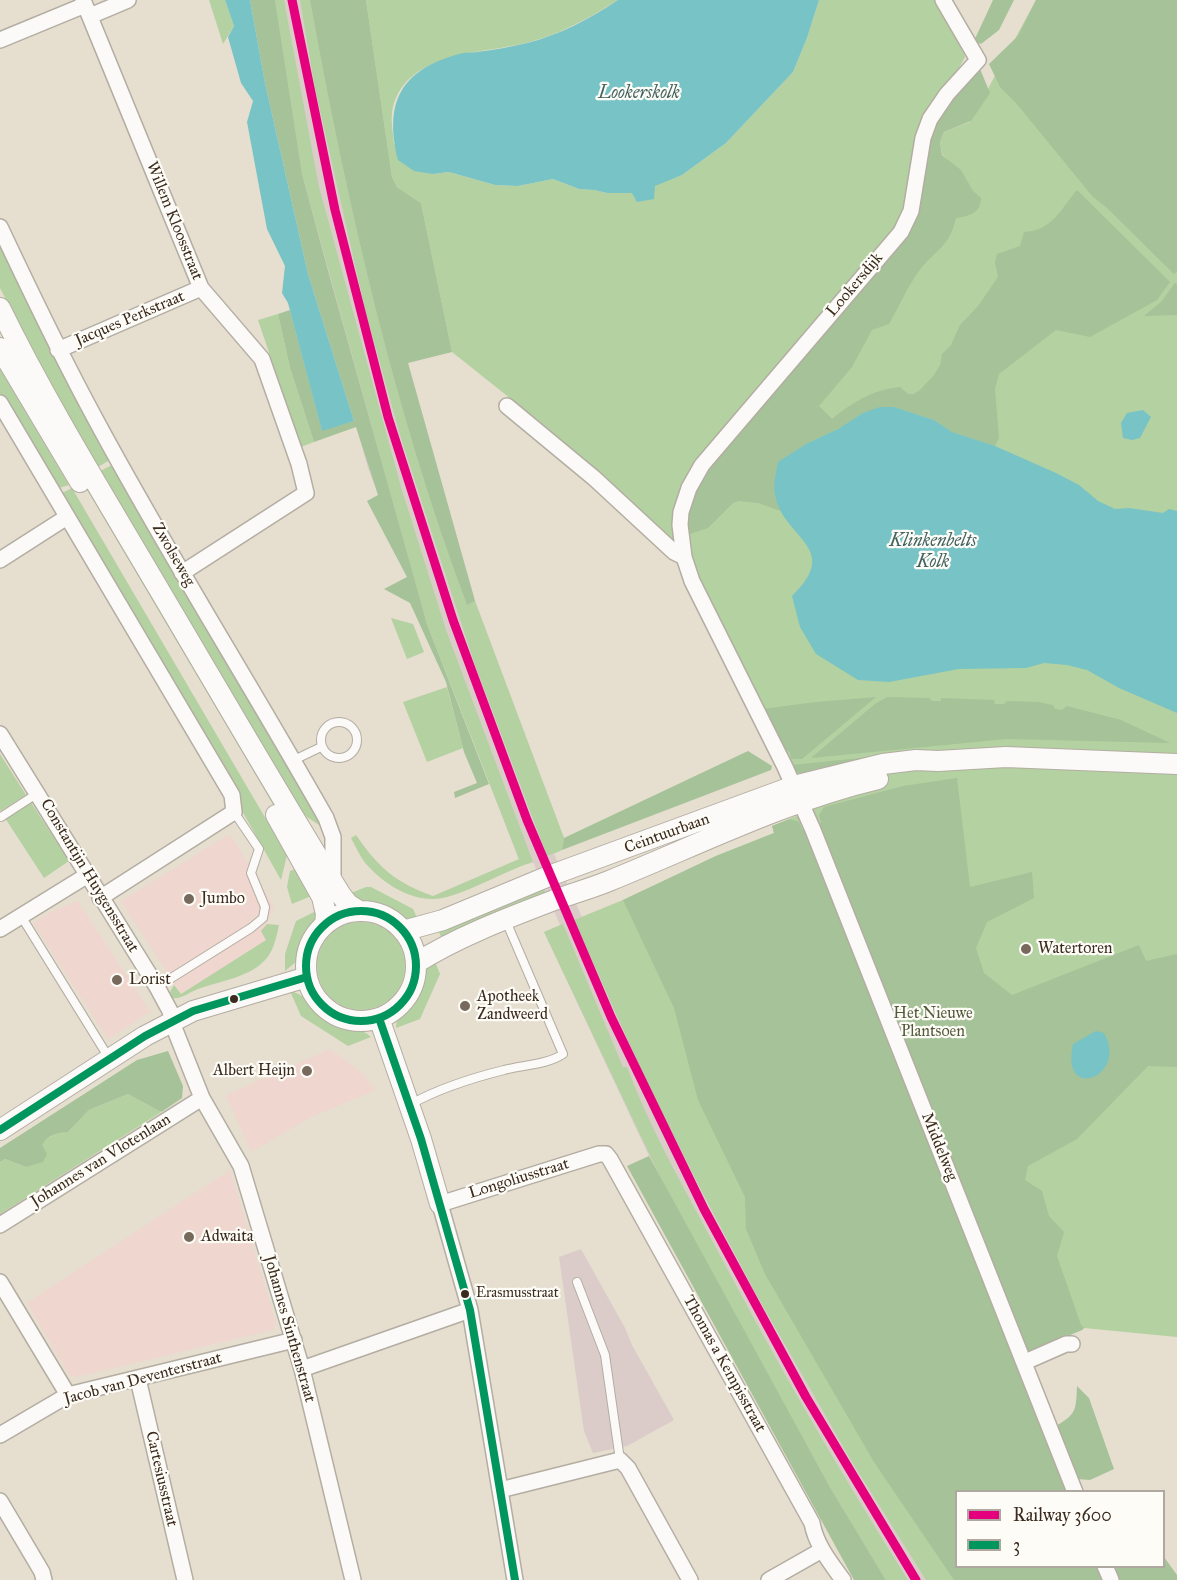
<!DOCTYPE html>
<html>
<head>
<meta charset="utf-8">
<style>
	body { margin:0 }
	#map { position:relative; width:1177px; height:1580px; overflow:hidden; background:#e6decf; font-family:"IM FELL Great Primer",serif }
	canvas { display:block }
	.legend { position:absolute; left:955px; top:1490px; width:210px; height:78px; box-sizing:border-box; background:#fdfcf7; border:2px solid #afa8a0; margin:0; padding:8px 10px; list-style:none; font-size:18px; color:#3b2a1e }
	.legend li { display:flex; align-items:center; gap:12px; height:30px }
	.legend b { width:30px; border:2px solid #afa8a0 }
</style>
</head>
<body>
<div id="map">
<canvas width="1177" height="1580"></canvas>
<ul class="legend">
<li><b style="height:8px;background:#e5007d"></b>Railway 3600</li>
<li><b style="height:8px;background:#00965e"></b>3</li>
</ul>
</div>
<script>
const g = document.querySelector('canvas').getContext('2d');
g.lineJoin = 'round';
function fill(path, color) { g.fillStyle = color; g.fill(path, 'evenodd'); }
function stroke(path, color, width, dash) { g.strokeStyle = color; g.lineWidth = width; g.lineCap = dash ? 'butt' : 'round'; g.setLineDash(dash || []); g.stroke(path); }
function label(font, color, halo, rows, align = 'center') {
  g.font = font + ' "IM FELL Great Primer",serif'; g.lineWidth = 4.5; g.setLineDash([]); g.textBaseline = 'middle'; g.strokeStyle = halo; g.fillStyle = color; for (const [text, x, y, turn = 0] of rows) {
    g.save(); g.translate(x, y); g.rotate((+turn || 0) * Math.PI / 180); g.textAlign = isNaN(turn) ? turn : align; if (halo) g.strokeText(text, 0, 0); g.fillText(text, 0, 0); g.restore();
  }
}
const built = new Path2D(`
	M 230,834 L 274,906 L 265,927 L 267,940 L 181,994 L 121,901 Z
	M 78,901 L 150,1012 L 108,1039 L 33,923 L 51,912 Z
	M 330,1049 L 360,1071 L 376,1090 L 309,1118 L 251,1152 L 226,1095 Z
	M 230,1170 L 276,1323 L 273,1330 L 76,1377 L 69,1375 L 27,1303 Z`);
const industrial = new Path2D(`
	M 250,0 L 335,0 L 408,363 L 475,601 L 564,838 L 562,850 L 554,854 L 582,917 L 593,913 L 954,1580 L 886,1580 L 649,1156 L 544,932 L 560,925 L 533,862 L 521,865 L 368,468 L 356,426 Z
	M 581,1249 L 625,1328 L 632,1345 L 674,1420 L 627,1446 L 593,1453 L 584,1431 L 559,1257 Z`);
const green = new Path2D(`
	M 209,0 L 225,0 L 234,26 L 223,44 Z
	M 275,0 L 284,0 L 319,187 L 401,487 L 446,630 L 533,862 C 504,871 476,889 447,897 C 418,905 387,887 368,866 C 361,859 356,847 351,838 L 356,835 C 378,867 396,883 433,896 L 519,859 L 427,624 L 388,485 L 302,174 Z
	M 300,0 L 310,0 C 347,204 394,410 467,605 L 475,601 L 564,838 L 562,850 L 547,856 L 474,662 L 400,435 L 366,313 L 315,88 Z
	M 366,0 L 618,0 C 589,18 559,35 526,43 C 482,54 408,51 393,107 C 390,118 393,133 394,144 L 433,174 L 449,172 L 495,185 L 518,186 L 553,179 L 579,189 L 594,190 L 607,193 L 632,193 L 682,175 L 726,143 L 793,72 L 807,38 L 819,0 L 936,0 L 963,43 L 965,57 L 955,75 L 927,112 L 918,128 L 907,204 L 895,228 L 677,548 L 599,474 L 540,422 L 452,352 L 421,203 L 397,187 L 392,177 Z
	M 1036,0 L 1177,0 L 1177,1337 L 1084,1328 L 1082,1330 L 1017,1357 L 956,1492 L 956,1566 L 1105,1580 L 926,1580 L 852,1462 L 755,1292 L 699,1186 L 643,1074 L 574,920 L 623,900 L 716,856 L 774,833 L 772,826 L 813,809 L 690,563 L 684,536 L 948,160 L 942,154 L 940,142 L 944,132 L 970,122 Z
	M 0,240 L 25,297 L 110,460 L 98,467 L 62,407 L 0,288 Z
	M 278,314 L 290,368 L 314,442 L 301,447 L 258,320 Z
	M 0,369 L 69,485 L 56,489 L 0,394 Z
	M 112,465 L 319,814 L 322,827 L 301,813 L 100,471 Z
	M 89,479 L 151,585 L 323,889 L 83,483 Z
	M 72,488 L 287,855 L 281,880 L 241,809 L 241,796 L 60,494 Z
	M 391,618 L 413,624 L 424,652 L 407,659 Z
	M 447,687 L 463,748 L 427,762 L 403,702 Z
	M 0,754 L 26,795 L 1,811 L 0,810 Z
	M 30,801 L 69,861 L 44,878 L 5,818 Z
	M 300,867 L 316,894 L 292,904 L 287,887 L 290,871 Z
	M 542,884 L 547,896 L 443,943 L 437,926 Z
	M 366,887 L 371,887 L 413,909 L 419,922 C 404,923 397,915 383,910 C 369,905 360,903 346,895 Z
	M 320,909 L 318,922 L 304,945 L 297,961 L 285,971 L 285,954 L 296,921 Z
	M317 966a44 44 0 1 1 88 0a44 44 0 1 1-88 0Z
	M 267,924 L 279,925 C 276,939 273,954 262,963 C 248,977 217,982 198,989 C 190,992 180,1000 172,998 L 170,992 L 174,985 L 181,994 L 266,940 L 261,931 Z
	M 563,924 L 623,1067 L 627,1067 C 650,1129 684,1188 715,1246 C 775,1360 839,1471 908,1580 L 886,1580 L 830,1487 L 664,1185 L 544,932 Z
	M 433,957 L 440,974 L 420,1019 L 396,1028 C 397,1011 403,1011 411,999 C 420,985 421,970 433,957 Z
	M 290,991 C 313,997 316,1014 336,1022 C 349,1027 360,1027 371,1037 L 348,1046 L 301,1016 Z
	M 128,1094 L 159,1111 L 163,1111 L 0,1214 L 0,1162 L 5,1159 L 26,1167 C 38,1149 44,1133 68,1132 L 89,1110 Z`);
const forest = new Path2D(`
	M 250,0 L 275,0 L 302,174 L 330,278 L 427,624 L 489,784 L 455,798 L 454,792 L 477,783 L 464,752 L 446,682 L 410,603 L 384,589 L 407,577 L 367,501 L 378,495 L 356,427 L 314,442 L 290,368 L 278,314 L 290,310 L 322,430 L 354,421 L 308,274 L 265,83 Z
	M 310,0 L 366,0 L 392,177 L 397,187 L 421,203 L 452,352 L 408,363 L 475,601 L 467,605 C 394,410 347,204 310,0 Z
	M 993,0 L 1014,0 L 999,30 L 981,44 L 974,41 Z
	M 1036,0 L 1177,0 L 1177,272 L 1174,274 L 1106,207 L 1093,197 L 1016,103 L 1000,87 L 989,64 L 1018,36 Z
	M 980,69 L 990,93 L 971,121 L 944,132 L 940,142 L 942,155 L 961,170 L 973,191 L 981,198 C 981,213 969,216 956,218 C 949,249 934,250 919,271 C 907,287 899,307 889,324 L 872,330 L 852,367 L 819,406 L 832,419 C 853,402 872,390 900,387 L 908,394 L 914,394 L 920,390 L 934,375 L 940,365 L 942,354 L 951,345 L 960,325 L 978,306 L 998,277 L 995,262 L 997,254 L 1020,246 L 1024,232 C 1052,231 1060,210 1077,190 L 1170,282 L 1157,300 L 1090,337 L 1056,330 L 999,374 L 995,389 L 999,438 L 995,446 L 952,432 L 934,420 L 894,407 L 863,413 L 838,429 L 806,444 L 796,452 L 775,496 L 781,511 L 758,503 L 739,501 L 733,503 L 708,528 L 684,536 C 688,494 698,482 721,448 L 908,233 L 927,148 L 940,111 L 974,71 Z
	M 1175,283 L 1177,284 L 1177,315 L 1144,316 L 1161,302 Z
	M 876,697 L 802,759 L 791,759 L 790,752 L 783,749 L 762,709 L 816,702 Z
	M 887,697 L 929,698 L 932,701 L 941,701 L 941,698 L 994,700 L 995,704 L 1004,704 L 1007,701 L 1038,702 L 1053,705 L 1055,709 L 1062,710 L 1067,706 L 1121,720 L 1170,743 L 1007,739 L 811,758 L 875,704 Z
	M 748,751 L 772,766 L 771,770 L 562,850 L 564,838 Z
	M 870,757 L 871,758 L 803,775 L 793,770 L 792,765 Z
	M 957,778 L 970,887 L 1032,872 L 1034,898 L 987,922 L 976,948 L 984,973 L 1012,995 L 1139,945 L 1146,961 L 1177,954 L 1177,1067 L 1148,1066 L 1077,1139 L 1028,1166 L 1025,1180 L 1042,1191 L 1049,1216 L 1064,1232 L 1057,1256 L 1081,1325 L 1084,1328 L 1082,1330 L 1030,1351 L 1025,1349 L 818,825 L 821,823 L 819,815 L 824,807 L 903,786 Z
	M 790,819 L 799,822 L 802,830 L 806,828 L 1070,1491 L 956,1492 L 956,1566 L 1100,1567 L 1105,1580 L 954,1580 L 874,1462 L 765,1274 L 746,1229 L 745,1197 L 698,1100 L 674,1008 L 623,900 L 716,856 L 774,833 L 772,826 Z
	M 168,1051 L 183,1086 L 182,1098 L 163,1111 L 159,1111 L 128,1094 L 89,1110 L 68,1132 C 56,1133 48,1135 42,1145 L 47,1154 L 43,1162 L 26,1167 L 5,1159 L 0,1162 L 0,1148 L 137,1060 Z
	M 649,1156 L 830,1487 L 886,1580 L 854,1580 L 627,1166 Z
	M 1077,1386 L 1089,1398 L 1114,1469 L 1090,1480 L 1077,1479 L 1056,1426 C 1077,1414 1076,1409 1077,1386 Z
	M 1164,1557 L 1177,1575 L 1177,1580 L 1117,1580 L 1111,1567 L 1164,1566 Z`);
const water = new Path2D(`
	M 225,0 L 250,0 L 265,83 L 308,274 L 354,421 L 322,431 L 288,303 L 282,293 L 285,266 L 267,229 L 247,122 L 253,101 L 241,83 L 228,37 L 234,26 Z
	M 618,0 L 819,0 L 807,38 L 793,72 L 726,143 L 682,175 L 655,186 L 654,199 L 637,202 L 632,193 L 607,193 L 594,190 L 579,189 L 553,179 L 518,186 L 495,185 L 449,172 L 433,174 L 414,171 L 398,160 C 384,103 400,70 459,54 C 465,52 471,53 477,52 C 494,50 511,47 527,43 C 559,35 590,19 618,0 Z
	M 880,407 L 894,407 L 934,420 L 952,432 L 995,446 L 1056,473 L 1079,485 L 1098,501 L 1115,509 L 1129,508 L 1163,513 L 1169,509 L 1177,511 L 1177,713 L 1119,688 L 1087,670 L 1067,665 L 1044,663 L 1026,668 L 959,669 L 889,682 L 858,680 L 816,654 L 800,627 L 792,596 C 843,547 783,539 775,495 C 773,484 776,473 778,462 L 806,444 L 838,429 L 863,413 Z
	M 1143,410 L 1151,417 L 1140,438 L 1132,440 L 1123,438 L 1121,423 L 1127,413 Z
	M 1096,1031 L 1104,1033 C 1129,1076 1060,1104 1073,1044 Z`);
const service = new Path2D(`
	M321 740a18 18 0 1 1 36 0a18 18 0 1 1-36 0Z
	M 294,760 L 321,747
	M 1,817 L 38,793
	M 21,916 L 109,1058
	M 157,987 L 251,928 L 263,918 L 265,907 L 251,873 L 259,849 L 234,812
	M 411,1104 C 440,1088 472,1078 504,1070 C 522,1065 547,1065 563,1054 L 506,921
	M 577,1282 L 605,1355 L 620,1460`);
const minor = new Path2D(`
	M 83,0 L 201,288 L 262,359 L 299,464 L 306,493 L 182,573
	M 943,0 L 978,60 L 947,94 L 930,119 L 923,138 L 911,211 L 901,232 L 702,465 L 689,488 L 681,512 L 680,525 L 684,557 L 692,581 L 785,767 L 813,830 L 1075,1492
	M 90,16 L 128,0
	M 0,40 L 85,5
	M 0,227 C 31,293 62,358 97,422 C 169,556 251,685 326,818 L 333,837 L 333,882
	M 58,350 L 201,288
	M 0,403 L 232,795 L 234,812 L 100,898
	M 507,406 L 594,478 L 674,552 L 684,557
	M 0,560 L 67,517
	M 0,734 L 157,987 L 170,1011 L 175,1030 L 202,1098 L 241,1166 L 302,1369 L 353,1580
	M 0,929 L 86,876
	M 0,1225 L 202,1098
	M 0,1282 L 68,1395
	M 1025,1362 L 1066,1344 L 1072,1344
	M 302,1369 L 470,1310
	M 138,1379 L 185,1580
	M 0,1435 L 68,1395 L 294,1340
	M 500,1490 L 620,1460 L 628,1468 L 690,1580
	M 0,1501 L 42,1572 L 44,1580
	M 1105,1566 L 1111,1580
	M 515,1580 L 470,1310 L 440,1204 L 599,1154 L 606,1154 L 610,1159 L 812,1523 C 816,1545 830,1562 843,1580
	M 769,1580 L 822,1550`);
const tertiary = new Path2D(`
	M 0,308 C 47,404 103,494 157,586 C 218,689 278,793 341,895 L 348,904 L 359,911
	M 0,348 L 80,482
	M 276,815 L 322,897 L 326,914 L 325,924
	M306 966a55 55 0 1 1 110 0a55 55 0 1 1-110 0Z
	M 403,931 L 443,920 L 549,876 L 794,786 L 883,764 L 916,760 L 938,761 L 1006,757 L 1177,764
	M 416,963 C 459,936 510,917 557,899 C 574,893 592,888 609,881 C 698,845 785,801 878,779
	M 379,1018 L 421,1139 L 440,1204
	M 0,1130 L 145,1036 L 193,1011 L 307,977`);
const bus1 = new Path2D(`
	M306 966a55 55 0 1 1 110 0a55 55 0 1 1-110 0Z
	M 379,1018 L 421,1139 L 470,1310 L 515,1580
	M 0,1130 L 145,1036 L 193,1011 L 307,977`);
const rail1 = new Path2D(`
	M 292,0 L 335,210 L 388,417 L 453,620 L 527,820 L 611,1017 L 704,1209 L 806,1397 L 916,1580`);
const markers = [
	[189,899,6,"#77695c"],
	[1026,949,6,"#77695c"],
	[117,980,6,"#77695c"],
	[234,999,5,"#3b2a1e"],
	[465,1006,6,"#77695c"],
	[307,1071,6,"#77695c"],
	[189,1237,6,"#77695c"],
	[465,1294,5,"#3b2a1e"]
];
const busNames = [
	["Erasmusstraat",476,1294]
];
const streetNames = [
	["Willem Kloosstraat",174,221,68],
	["Lookersdijk",855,285,-50],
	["Jacques Perkstraat",130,319,-23],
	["Zwolseweg",173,555,60],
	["Ceintuurbaan",667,834,-20],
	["Constantijn Huygensstraat",89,876,59],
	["Middelweg",939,1147,68],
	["Johannes van Vlotenlaan",101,1161,-32],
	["Longoliusstraat",519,1179,-17],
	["Johannes Sinthenstraat",289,1329,74],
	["Thomas a Kempisstraat",724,1364,61],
	["Jacob van Deventerstraat",143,1379,-15],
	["Cartesiusstraat",161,1479,77]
];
const poiNames = [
	["Jumbo",201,899],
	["Watertoren",1038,949],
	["Lorist",129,980],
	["Apotheek",477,997],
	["Zandweerd",477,1015],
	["Albert Heijn",295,1071,"right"],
	["Adwaita",201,1237]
];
const parkNames = [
	["Het Nieuwe",933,1014],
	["Plantsoen",933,1032]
];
const waterNames = [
	["Lookerskolk",639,94],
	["Klinkenbelts",933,542],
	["Kolk",933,563]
];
fill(built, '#efd6cf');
fill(industrial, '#dbccca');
fill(green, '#b4d1a1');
fill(forest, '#a5c298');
fill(water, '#78c3c6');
stroke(service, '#b3ada2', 10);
stroke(minor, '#b3ada2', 18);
stroke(tertiary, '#b3ada2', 22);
stroke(service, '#fbfaf8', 8);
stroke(minor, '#fbfaf8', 15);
stroke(tertiary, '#fbfaf8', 20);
stroke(bus1, '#00965e', 8);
stroke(rail1, '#e5007d', 9);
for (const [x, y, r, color] of markers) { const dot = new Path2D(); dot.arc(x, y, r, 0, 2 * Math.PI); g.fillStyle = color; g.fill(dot); stroke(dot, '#fdfcf7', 2); }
label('14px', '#3b2a1e', '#fdfcf7', busNames, 'left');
label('16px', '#3b2a1e', '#fdfcf7', streetNames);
label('16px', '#3b2a1e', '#fdfcf7', poiNames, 'left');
label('16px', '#53593a', '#fdfcf7', parkNames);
label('italic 18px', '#416260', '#fdfcf7', waterNames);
</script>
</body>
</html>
